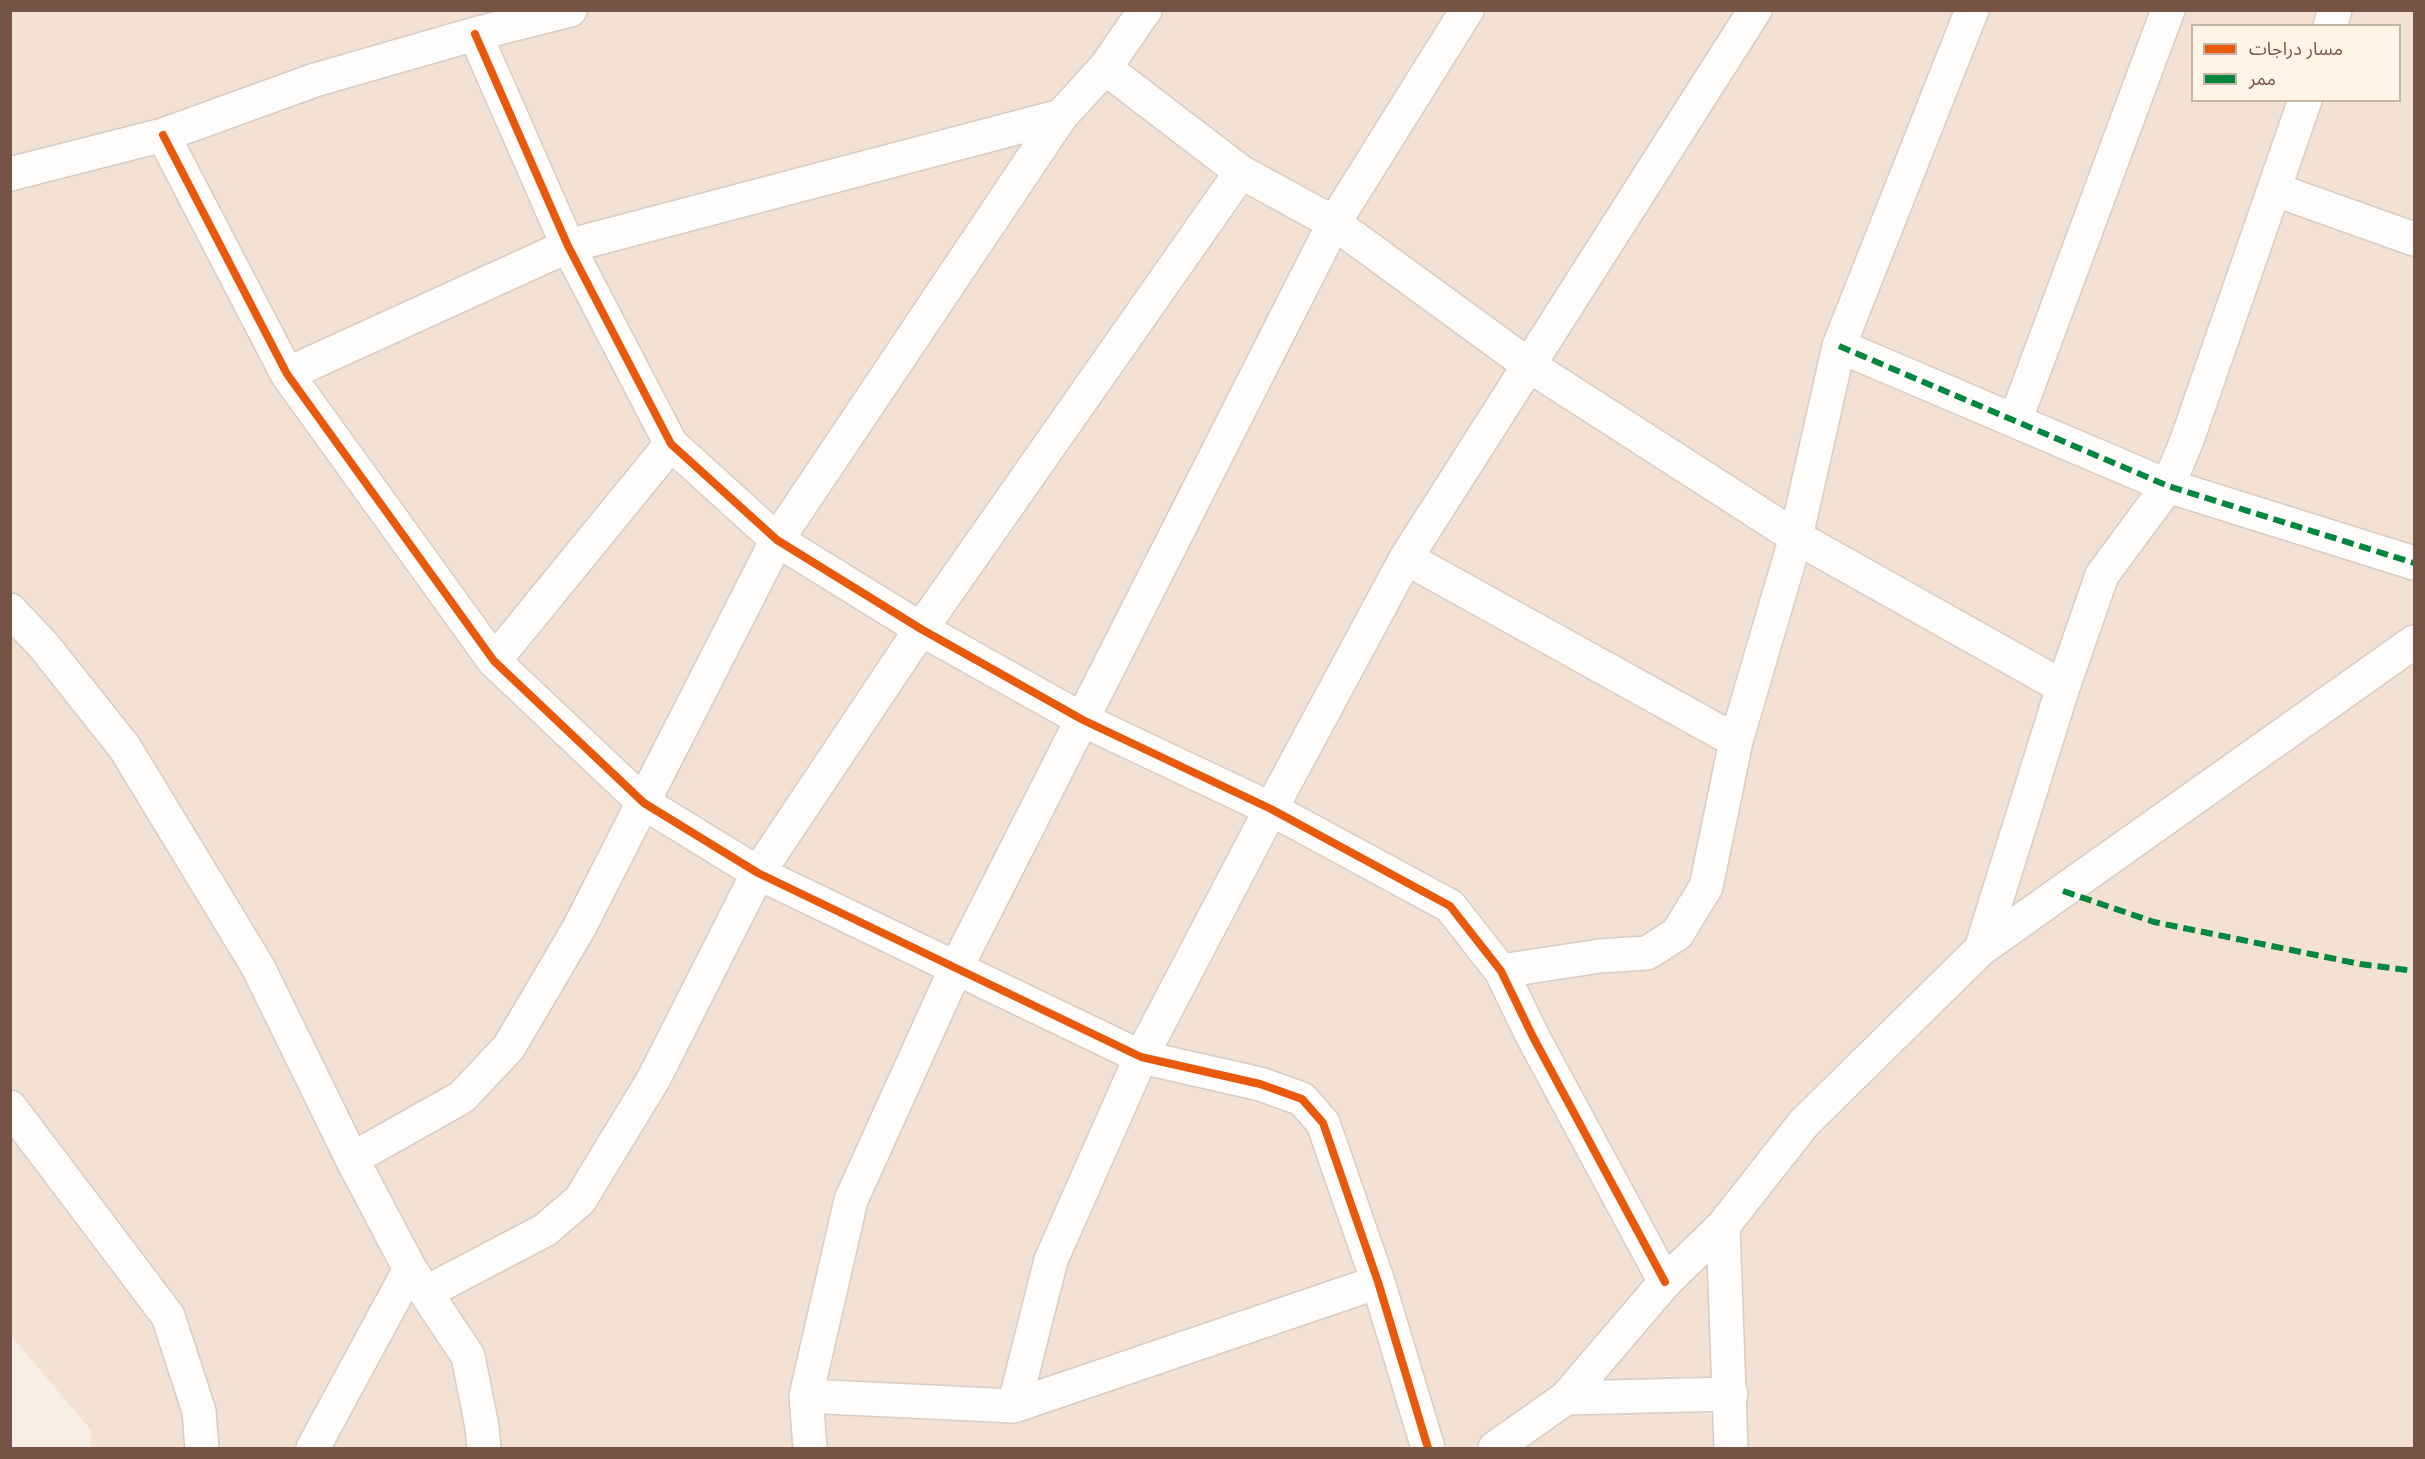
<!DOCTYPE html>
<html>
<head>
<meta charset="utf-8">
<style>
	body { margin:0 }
	#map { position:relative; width:2425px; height:1459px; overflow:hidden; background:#f7efe6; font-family:"Open Sans","Noto Sans Arabic",sans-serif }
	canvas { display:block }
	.frame { position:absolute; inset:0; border:12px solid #755345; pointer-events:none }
	.legend { position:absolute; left:2191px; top:24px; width:210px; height:78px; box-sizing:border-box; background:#fff4e6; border:2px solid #c8b4a6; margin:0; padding:8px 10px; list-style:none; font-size:18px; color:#755345 }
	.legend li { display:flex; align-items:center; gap:12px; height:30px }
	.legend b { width:30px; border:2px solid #c8b4a6 }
</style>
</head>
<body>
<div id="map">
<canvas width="2425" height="1459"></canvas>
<div class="frame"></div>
<ul class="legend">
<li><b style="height:8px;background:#e8590c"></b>مسار دراجات</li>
<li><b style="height:8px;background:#00873e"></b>ممر</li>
</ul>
</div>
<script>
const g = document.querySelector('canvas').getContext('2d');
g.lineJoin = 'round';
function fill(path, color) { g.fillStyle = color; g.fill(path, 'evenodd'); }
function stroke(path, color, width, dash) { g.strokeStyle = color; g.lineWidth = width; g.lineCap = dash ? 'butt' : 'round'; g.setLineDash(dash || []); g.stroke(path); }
const residential = new Path2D(`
	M 10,11 L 2414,11 L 2414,1448 L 90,1448 L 91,1430 L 11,1336 ZM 2192,26 L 2400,26 L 2400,100 L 2192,100 Z`);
const street = new Path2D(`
	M 2330,26 L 2335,10
	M 475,34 L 568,246 L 671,444 L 777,540 L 921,629 L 1083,720 L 1271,809 L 1450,906 L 1501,971 L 1533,1037 L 1665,1282
	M 1105,68 L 1241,172 L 1334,223 L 1530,366 L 1796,537 L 2063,687
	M 163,135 L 287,374 L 494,661 L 644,803 L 758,873 L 1141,1057 L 1260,1084 L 1302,1099 L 1323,1123 L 1378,1282 L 1428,1448
	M 10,174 L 163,135 L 315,80 L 475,34 L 570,10
	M 2276,190 L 2414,239
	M 1839,346 L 2168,486 L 2414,563
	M 287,374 L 568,246 L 1061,116
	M 2015,421 L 2168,10
	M 1406,558 L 1736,741
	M 10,610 L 44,646 L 125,748 L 258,967 L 352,1159 L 410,1269 L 468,1356 L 482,1427 L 484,1448
	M 494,661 L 671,444
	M 1981,949 L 2063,687 L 2102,575 L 2168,486 L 2187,440 L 2305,100
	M 1501,971 L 1600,956 L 1647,953 L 1677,934 L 1706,887 L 1736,741 L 1796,537 L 1839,346 L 1972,10
	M 352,1159 L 462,1097 L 509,1047 L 579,928 L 777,540 L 1061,116 L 1105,68 L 1145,10
	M 1723,1226 L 1731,1448
	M 427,1292 L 545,1230 L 580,1200 L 653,1080 L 758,873 L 921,629 L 1241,172
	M 806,1396 L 1014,1406 L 1378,1282
	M 1566,1398 L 1731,1394
	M 1014,1406 L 1051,1260 L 1141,1057 L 1271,809 L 1406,558 L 1755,10
	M 313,1448 L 410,1269
	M 810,1448 L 806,1396 L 851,1200 L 956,968 L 1334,223 L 1467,10
	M 1495,1448 L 1566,1398 L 1665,1282 L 1723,1226 L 1804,1123 L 1981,949 L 2414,642`);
const secondary = new Path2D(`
	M 10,1107 L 168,1316 L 199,1411 L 202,1448`);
const quiet = new Path2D(`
	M 1839,346 L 2168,486 L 2414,563
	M 2063,891 L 2154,922 L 2360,964 L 2414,971`);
const cycleway = new Path2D(`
	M 475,34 L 568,246 L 671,444 L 777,540 L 921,629 L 1083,720 L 1271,809 L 1450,906 L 1501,971 L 1533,1037 L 1665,1282
	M 163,135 L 287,374 L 494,661 L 644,803 L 758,873 L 1141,1057 L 1260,1084 L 1302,1099 L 1323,1123 L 1378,1282 L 1428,1448`);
fill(residential, '#f3e2d4');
stroke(street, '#d8ccc4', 36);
stroke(secondary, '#d7cbc3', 36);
stroke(street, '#fefdfb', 33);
stroke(secondary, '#fefdfb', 33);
stroke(quiet, '#00873e', 6, [12, 6]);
stroke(cycleway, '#e8590c', 8);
</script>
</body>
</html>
